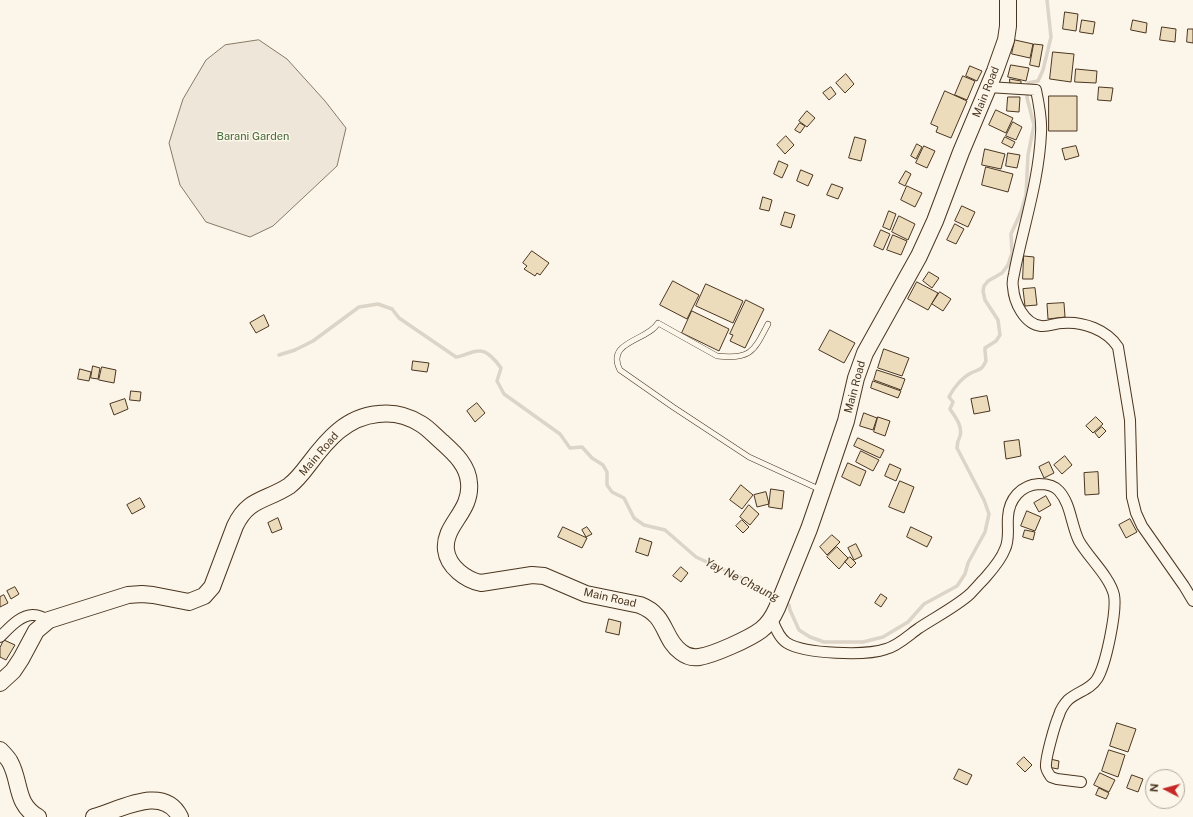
<!DOCTYPE html>
<html>
<head>
<meta charset="utf-8">
<style>
	body { margin:0 }
	#map { position:relative; width:1193px; height:817px; overflow:hidden; background:#fbf6e9; font-family:"Public Sans",sans-serif }
	canvas { display:block }
	.north { position:absolute; left:1145px; top:769px; width:40px; height:40px; box-sizing:border-box; background:#fbf6e9; border:1px solid #b4a999; border-radius:50%; rotate:276deg; font-size:11px; font-weight:700; line-height:16px; text-align:center; color:#4a3520 }
	.north::after { content:''; display:block; margin:auto; width:14px; height:18px; background:#c62828; clip-path:polygon(50% 0,100% 100%,50% 72%,0 100%) }
</style>
</head>
<body>
<div id="map">
<canvas width="1193" height="817"></canvas>
<div class="north">N</div>
</div>
<script>
const g = document.querySelector('canvas').getContext('2d');
g.lineJoin = 'round';
function fill(path, color) { g.fillStyle = color; g.fill(path, 'evenodd'); }
function stroke(path, color, width, dash) { g.strokeStyle = color; g.lineWidth = width; g.lineCap = dash ? 'butt' : 'round'; g.setLineDash(dash || []); g.stroke(path); }
function label(font, color, halo, rows, align = 'center') {
  g.font = font + ' "Public Sans",sans-serif'; g.lineWidth = 3; g.setLineDash([]); g.textBaseline = 'middle'; g.strokeStyle = halo; g.fillStyle = color; for (const [text, x, y, turn = 0] of rows) {
    g.save(); g.translate(x, y); g.rotate((+turn || 0) * Math.PI / 180); g.textAlign = isNaN(turn) ? turn : align; if (halo) g.strokeText(text, 0, 0); g.fillText(text, 0, 0); g.restore();
  }
}
const green = new Path2D(`
	M 259,40 L 287,59 L 325,101 L 346,128 L 337,166 L 273,226 L 250,237 L 206,222 L 180,185 L 169,143 L 183,99 L 206,60 L 225,45 Z`);
const stream = new Path2D(`
	M 279,355 L 295,350 L 313,341 L 359,307 L 378,304 L 392,309 L 399,318 L 456,357 C 464,356 471,351 479,351 C 487,350 497,362 501,368 L 497,381 L 504,394 L 560,434 L 570,448 L 582,447 L 592,458 L 603,465 L 607,472 L 607,485 L 612,492 L 624,498 L 634,518 L 644,525 L 665,530 L 696,557 L 740,577 L 776,599
	M 784,603 L 789,605 L 790,610 L 799,630 L 810,637 L 824,642 L 863,642 L 883,637 L 908,622 L 924,604 L 957,586 L 965,574 L 968,563 L 985,532 L 989,514 L 984,500 L 957,448 C 957,443 958,440 960,436 C 963,426 955,417 950,409 L 953,402 L 949,397 C 953,388 963,377 971,373 C 981,368 981,371 986,361 L 985,351 L 985,348 L 996,341 L 1000,335 L 998,320 L 985,300 L 983,291 L 984,286 L 988,281 L 1002,273 L 1008,265 L 1012,253 L 1011,234 L 1021,212 L 1026,195 L 1028,155 L 1034,125 L 1027,98 L 1028,83 L 1038,81 L 1043,70 L 1051,37 L 1047,0`);
const building = new Path2D(`
	M 1065,12 L 1078,14 L 1076,31 L 1063,29 Z
	M 1082,20 L 1095,22 L 1093,34 L 1080,32 Z
	M 1133,20 L 1147,23 L 1146,33 L 1131,30 Z
	M 1162,27 L 1176,29 L 1175,42 L 1160,40 Z
	M 1188,29 L 1193,29 L 1193,43 L 1187,42 Z
	M 1015,40 L 1033,44 L 1030,58 L 1012,54 Z
	M 1034,44 L 1043,45 L 1039,67 L 1030,65 Z
	M 1053,52 L 1074,54 L 1071,82 L 1050,79 Z
	M 1011,65 L 1029,68 L 1026,81 L 1008,77 Z
	M 970,66 L 982,71 L 977,81 L 966,76 Z
	M 1076,69 L 1097,71 L 1096,83 L 1075,82 Z
	M 846,74 L 854,84 L 845,93 L 836,83 Z
	M 963,76 L 975,81 L 967,100 L 955,95 Z
	M 1010,79 L 1021,81 L 1021,85 L 1010,83 Z
	M 831,87 L 836,94 L 829,100 L 823,93 Z
	M 1099,87 L 1113,88 L 1111,101 L 1098,100 Z
	M 945,91 L 967,101 L 951,138 L 936,132 L 938,127 L 931,124 Z
	M 1049,96 L 1077,96 L 1077,131 L 1049,131 Z
	M 1008,97 L 1020,97 L 1019,112 L 1007,111 Z
	M 996,110 L 1013,118 L 1006,133 L 989,125 Z
	M 807,111 L 815,118 L 807,127 L 799,121 Z
	M 1013,122 L 1022,127 L 1016,140 L 1006,136 Z
	M 800,123 L 805,126 L 800,133 L 795,130 Z
	M 786,136 L 794,145 L 785,154 L 777,145 Z
	M 855,137 L 866,140 L 861,161 L 849,158 Z
	M 1005,137 L 1015,142 L 1012,148 L 1002,143 Z
	M 917,144 L 922,147 L 916,159 L 911,156 Z
	M 924,146 L 935,151 L 927,168 L 916,163 Z
	M 1076,146 L 1079,156 L 1065,160 L 1062,149 Z
	M 985,149 L 1005,154 L 1001,169 L 982,165 Z
	M 1008,153 L 1020,155 L 1017,168 L 1006,166 Z
	M 779,161 L 788,165 L 782,178 L 774,174 Z
	M 986,167 L 1013,174 L 1008,192 L 982,185 Z
	M 801,170 L 813,175 L 808,186 L 797,181 Z
	M 906,171 L 911,174 L 905,186 L 899,183 Z
	M 832,184 L 843,188 L 838,199 L 827,195 Z
	M 907,186 L 922,193 L 915,207 L 901,200 Z
	M 763,197 L 772,200 L 769,211 L 760,209 Z
	M 962,206 L 975,212 L 968,227 L 955,221 Z
	M 889,211 L 896,214 L 890,230 L 883,227 Z
	M 785,212 L 795,215 L 791,228 L 781,225 Z
	M 899,216 L 915,224 L 908,240 L 892,232 Z
	M 955,224 L 964,229 L 956,244 L 947,240 Z
	M 881,230 L 890,234 L 883,250 L 874,246 Z
	M 893,235 L 907,241 L 901,255 L 887,250 Z
	M 532,251 L 549,263 L 540,275 L 537,273 L 535,276 L 524,269 L 527,266 L 523,263 Z
	M 1024,256 L 1034,257 L 1033,279 L 1023,279 Z
	M 929,272 L 939,278 L 932,288 L 923,281 Z
	M 673,281 L 699,295 L 687,319 L 660,305 Z
	M 917,282 L 938,293 L 928,310 L 908,299 Z
	M 706,284 L 743,301 L 733,323 L 696,306 Z
	M 1035,288 L 1037,305 L 1025,306 L 1023,289 Z
	M 940,292 L 951,299 L 943,311 L 932,304 Z
	M 746,300 L 764,309 L 745,348 L 730,341 L 733,335 L 730,334 Z
	M 1064,303 L 1065,317 L 1048,319 L 1047,304 Z
	M 692,311 L 729,329 L 719,351 L 682,333 Z
	M 264,315 L 269,326 L 256,333 L 250,323 Z
	M 830,330 L 855,343 L 844,363 L 819,350 Z
	M 884,349 L 909,358 L 902,376 L 878,368 Z
	M 413,361 L 429,363 L 427,372 L 412,370 Z
	M 93,366 L 100,368 L 98,379 L 91,378 Z
	M 102,367 L 116,370 L 114,383 L 99,380 Z
	M 80,369 L 91,372 L 89,381 L 78,379 Z
	M 877,370 L 905,379 L 901,390 L 874,380 Z
	M 873,381 L 901,391 L 898,398 L 871,388 Z
	M 131,391 L 141,392 L 140,401 L 130,400 Z
	M 987,396 L 990,411 L 974,414 L 971,399 Z
	M 125,399 L 128,409 L 114,415 L 110,404 Z
	M 477,403 L 485,413 L 475,422 L 467,411 Z
	M 864,413 L 877,418 L 873,430 L 860,426 Z
	M 878,417 L 890,421 L 885,436 L 874,432 Z
	M 1096,417 L 1103,424 L 1093,433 L 1086,426 Z
	M 1102,427 L 1106,431 L 1099,438 L 1095,433 Z
	M 858,438 L 884,450 L 880,458 L 854,446 Z
	M 1019,440 L 1021,456 L 1006,459 L 1004,442 Z
	M 861,451 L 879,460 L 873,471 L 856,462 Z
	M 1065,456 L 1072,465 L 1062,474 L 1054,465 Z
	M 1049,462 L 1054,473 L 1044,478 L 1039,467 Z
	M 848,463 L 866,471 L 860,486 L 842,477 Z
	M 890,464 L 901,469 L 896,481 L 885,476 Z
	M 1098,472 L 1099,494 L 1085,495 L 1084,473 Z
	M 900,481 L 914,487 L 904,513 L 889,507 Z
	M 741,485 L 753,495 L 742,509 L 730,500 Z
	M 771,489 L 784,491 L 782,509 L 769,507 Z
	M 766,492 L 769,504 L 757,507 L 754,495 Z
	M 1046,496 L 1051,505 L 1039,512 L 1034,503 Z
	M 140,498 L 145,507 L 132,514 L 127,505 Z
	M 749,505 L 759,514 L 750,525 L 740,517 Z
	M 1027,511 L 1041,517 L 1035,531 L 1021,526 Z
	M 278,518 L 282,529 L 272,533 L 268,523 Z
	M 1130,519 L 1137,532 L 1126,538 L 1119,525 Z
	M 742,520 L 749,527 L 743,533 L 736,526 Z
	M 563,527 L 587,538 L 582,548 L 558,537 Z
	M 587,527 L 592,534 L 586,537 L 582,530 Z
	M 911,527 L 932,537 L 927,547 L 907,537 Z
	M 1025,530 L 1035,532 L 1033,540 L 1023,537 Z
	M 832,535 L 840,542 L 827,555 L 820,547 Z
	M 640,538 L 652,542 L 648,556 L 636,552 Z
	M 856,544 L 862,556 L 854,560 L 848,548 Z
	M 837,547 L 848,558 L 839,569 L 827,557 Z
	M 850,557 L 856,563 L 851,568 L 845,562 Z
	M 681,567 L 688,573 L 681,582 L 673,576 Z
	M 15,587 L 19,594 L 11,599 L 7,591 Z
	M 881,594 L 887,598 L 881,607 L 875,603 Z
	M 4,595 L 8,603 L 0,607 L 0,597 Z
	M 609,619 L 621,622 L 619,635 L 606,632 Z
	M 4,640 L 15,645 L 6,660 L 0,657 L 0,648 Z
	M 1117,723 L 1136,729 L 1128,752 L 1110,746 Z
	M 1109,750 L 1125,755 L 1118,777 L 1102,771 Z
	M 1024,757 L 1032,765 L 1025,772 L 1017,764 Z
	M 1050,759 L 1059,761 L 1058,769 L 1048,767 Z
	M 959,769 L 972,775 L 967,785 L 954,779 Z
	M 1100,773 L 1115,780 L 1109,792 L 1094,785 Z
	M 1132,775 L 1143,779 L 1138,792 L 1127,788 Z
	M 1099,788 L 1109,793 L 1106,799 L 1096,795 Z`);
const service = new Path2D(`
	M 768,324 C 754,351 751,360 717,356 L 658,323 C 648,341 605,341 620,370 L 673,407 L 749,457 L 821,490`);
const minor = new Path2D(`
	M 988,87 L 1036,90 C 1039,104 1042,119 1041,133 C 1039,181 1023,227 1014,274 C 1013,278 1012,283 1013,287 C 1014,302 1024,324 1041,326 C 1048,327 1056,323 1062,323 C 1083,321 1107,330 1118,347 L 1130,420 L 1132,497 L 1136,513 L 1142,526 L 1184,586 L 1193,601
	M 772,619 C 775,627 779,638 787,643 C 805,654 866,656 886,649 C 898,646 909,635 919,628 C 934,618 957,606 970,594 C 975,589 980,583 985,578 C 992,570 1001,560 1005,549 C 1010,539 1007,528 1008,517 C 1009,499 1021,485 1039,484 C 1046,484 1054,485 1059,491 C 1071,504 1071,525 1079,541 C 1088,557 1110,577 1114,595 C 1117,611 1106,665 1097,679 C 1091,689 1077,692 1068,700 C 1065,703 1060,710 1059,715 C 1055,724 1045,759 1046,767 C 1046,770 1049,774 1051,777 L 1057,779 L 1081,782
	M 0,637 C 9,628 21,614 34,615 C 39,615 44,618 49,620`);
const primary = new Path2D(`
	M 0,683 L 13,671 L 21,659 L 36,631 L 49,620 L 128,595 L 142,594 L 153,595 L 189,602 L 204,596 L 212,587 L 235,526 C 248,498 266,501 289,486 C 297,480 303,472 309,464 C 327,440 346,417 378,414 C 394,412 407,415 421,424 C 428,428 435,436 442,442 C 454,453 468,465 469,483 C 472,512 443,525 446,550 C 448,567 466,580 481,583 L 532,575 L 544,576 L 586,594 L 640,605 C 668,616 662,638 681,652 C 686,656 693,658 699,657 C 713,655 749,639 761,630 C 769,624 773,617 777,608 L 809,529 L 827,477 L 846,421 L 856,378 L 865,353 L 919,256 L 935,221 L 961,152 L 995,71 L 1006,40 L 1008,26 L 1008,0
	M 0,750 C 4,754 8,758 10,762 C 21,782 15,804 38,817
	M 94,817 C 118,811 163,783 180,817`);
const streetNames = [
	["Main Road",986,92,-68],
	["Main Road",855,387,-75],
	["Main Road",319,454,-49],
	["Main Road",610,598,13]
];
const parkNames = [
	["Barani Garden",253,137]
];
const waterNames = [
	["Yay Ne Chaung",742,580,27]
];
fill(green, '#ede6d9');
stroke(green, '#887966', 1);
stroke(stream, '#dcd4c6', 3.5);
fill(building, '#ecdcbc');
stroke(building, '#4a3520', 1);
stroke(service, '#4a3520', 6);
stroke(minor, '#4a3520', 12);
stroke(primary, '#4a3520', 18);
stroke(service, '#fbf6e9', 5);
stroke(minor, '#fbf6e9', 10);
stroke(primary, '#fbf6e9', 16);
label('11px', '#4a3520', '#fbf6e9', streetNames);
label('11px', '#436837', '#fbf6e9', parkNames);
label('italic 12px', '#4a3520', '#fbf6e9', waterNames);
</script>
</body>
</html>
